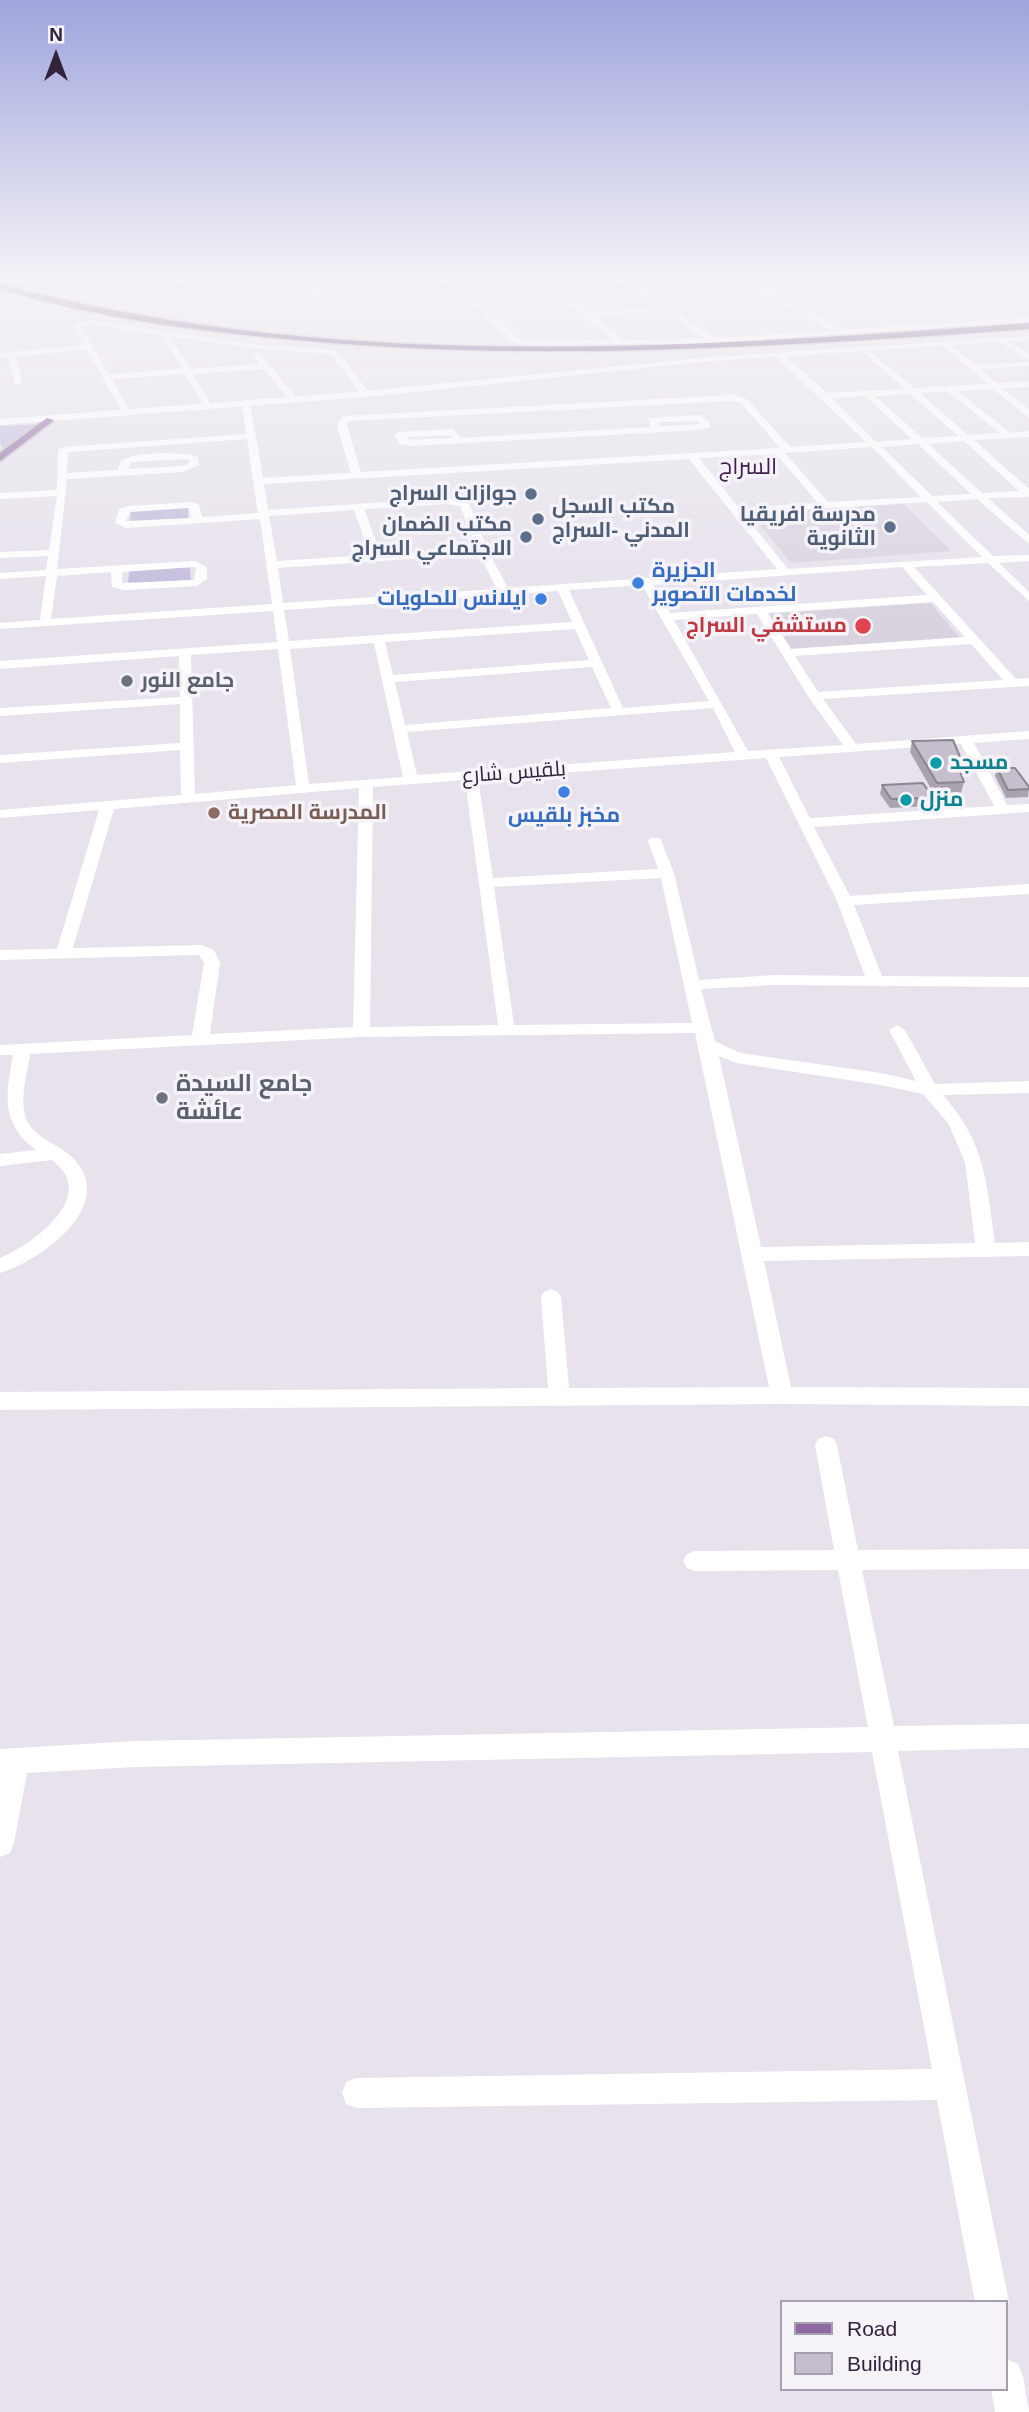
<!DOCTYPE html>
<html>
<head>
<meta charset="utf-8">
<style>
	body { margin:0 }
	#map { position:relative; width:1029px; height:2412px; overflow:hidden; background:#e7e2ec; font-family:Arial,sans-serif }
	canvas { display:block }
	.legend { position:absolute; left:780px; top:2300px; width:228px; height:91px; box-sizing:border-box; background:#f5f2f8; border:2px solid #a79fad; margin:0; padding:9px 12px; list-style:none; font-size:21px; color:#33223c }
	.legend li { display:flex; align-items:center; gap:14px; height:35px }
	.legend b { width:35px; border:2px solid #a79fad }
	.north { position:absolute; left:21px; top:21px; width:70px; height:70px; -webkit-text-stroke:5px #f5f2f8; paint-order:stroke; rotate:0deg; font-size:19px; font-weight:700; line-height:28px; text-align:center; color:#33223c }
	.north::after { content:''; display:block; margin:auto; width:24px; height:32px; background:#33223c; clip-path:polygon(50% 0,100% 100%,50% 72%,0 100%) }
</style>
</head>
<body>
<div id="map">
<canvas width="1029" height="2412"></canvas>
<ul class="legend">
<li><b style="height:9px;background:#8e68a0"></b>Road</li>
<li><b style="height:19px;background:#c5becc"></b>Building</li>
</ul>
<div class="north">N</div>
</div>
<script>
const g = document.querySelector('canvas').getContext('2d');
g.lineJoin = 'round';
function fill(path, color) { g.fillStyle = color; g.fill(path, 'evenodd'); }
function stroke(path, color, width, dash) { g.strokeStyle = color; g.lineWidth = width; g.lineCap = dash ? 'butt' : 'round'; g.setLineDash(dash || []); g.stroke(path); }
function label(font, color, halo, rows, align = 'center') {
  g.font = font + ' Arial,Cairo,sans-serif'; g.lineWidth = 7; g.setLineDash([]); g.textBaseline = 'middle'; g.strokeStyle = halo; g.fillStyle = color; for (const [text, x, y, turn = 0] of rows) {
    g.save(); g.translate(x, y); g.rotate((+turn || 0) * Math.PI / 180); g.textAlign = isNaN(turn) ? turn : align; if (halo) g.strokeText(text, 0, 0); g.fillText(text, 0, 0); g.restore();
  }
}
const built = new Path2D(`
	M 903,504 L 952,551 L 791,563 L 751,514 Z
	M 930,603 L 960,638 L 791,649 L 767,614 Z`);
const green = new Path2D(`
	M 43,424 L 6,452 L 0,444 L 0,426 Z
	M 188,507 L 188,519 L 130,522 L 131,511 Z
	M 190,567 L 191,580 L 128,584 L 129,571 Z`);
const minor = new Path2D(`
	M 181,277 L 188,277 L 194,291 L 188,291 Z
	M 335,277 L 342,277 L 355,297 L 321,299 L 304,286 L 311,284 L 323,295 L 347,293 Z
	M 442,277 L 450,277 L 519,338 L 526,341 L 614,340 L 561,298 L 561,294 L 567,294 L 590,313 L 660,306 L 619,277 L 627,277 L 714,338 L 831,331 L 760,289 L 763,285 L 841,330 L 1029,318 L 1029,322 L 692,344 L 526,345 L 513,342 ZM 665,310 L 706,339 L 624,340 L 595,317 Z
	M 538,277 L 545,277 L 547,279 L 543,281 Z
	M 1019,277 L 1028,277 L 1029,283 Z
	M 91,320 L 250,344 L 333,350 L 340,354 L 370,394 L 363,396 L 334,358 L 328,354 L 250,348 L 170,336 L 190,369 L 260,364 L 253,355 L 260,353 L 298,400 L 291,402 L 264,369 L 193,374 L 212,406 L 208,409 L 204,406 L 185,374 L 112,379 L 131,413 L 127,416 L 123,413 L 87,350 L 16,356 L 22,383 L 15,385 L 8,357 L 0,357 L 0,353 L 84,345 L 72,324 ZM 91,324 L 161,335 L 182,369 L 109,374 L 81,326 Z
	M 1003,338 L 1029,354 L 1029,360 L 1000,342 Z
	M 946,342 L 975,364 L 1029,362 L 1029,366 L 980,369 L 997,383 L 1029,381 L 1029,387 L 1003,388 L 1029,410 L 1029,418 L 993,389 L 957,391 L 1011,433 L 1029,431 L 1029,437 L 974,440 L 1029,489 L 1029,497 L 988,498 L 1029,535 L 1029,544 L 977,499 L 937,502 L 993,556 L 1029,555 L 1029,561 L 999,563 L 1029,592 L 1029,601 L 988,563 L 914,567 L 1016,679 L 1029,678 L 1029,686 L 823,699 L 856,744 L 1029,731 L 1029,739 L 974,743 L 1007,805 L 1029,804 L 1029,812 L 814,827 L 850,896 L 1029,884 L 1029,894 L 854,905 L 882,976 L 1029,977 L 1029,987 L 775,985 L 701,989 L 715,1041 L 740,1053 L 881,1073 L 916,1081 L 889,1030 L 897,1025 L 905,1030 L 935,1084 L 1029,1081 L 1029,1093 L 943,1095 C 986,1144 986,1181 995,1243 L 1029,1242 L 1029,1256 L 764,1261 L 791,1387 L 1029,1388 L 1029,1406 L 782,1404 L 0,1410 L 0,1392 L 548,1388 L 541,1297 L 544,1292 L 551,1289 L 558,1292 L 561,1297 L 569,1388 L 769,1387 L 695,1033 L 361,1037 L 30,1054 C 27,1075 18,1103 28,1123 C 38,1140 61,1145 74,1159 C 118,1206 40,1261 0,1273 L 0,1258 C 33,1244 100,1196 52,1160 L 0,1166 L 0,1154 L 36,1150 C 0,1123 6,1095 13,1055 L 0,1055 L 0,1045 L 192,1035 L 204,963 L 199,955 L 0,960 L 0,950 L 57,949 L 99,810 L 0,818 L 0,810 L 181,795 L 180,750 L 0,763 L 0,755 L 180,743 L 180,704 L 0,716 L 0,708 L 180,697 L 179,656 L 0,669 L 0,661 L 277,642 L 273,611 L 0,629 L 0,623 L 40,620 L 46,576 L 0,579 L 0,573 L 46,570 L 48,556 L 0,558 L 0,552 L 49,550 L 57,496 L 0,499 L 0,493 L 57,490 L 58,450 L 63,447 L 246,434 L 242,404 L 246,401 L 250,404 L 263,478 L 351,473 L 337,426 L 340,419 L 344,416 L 732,395 L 747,399 L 790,447 L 866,442 L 776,357 L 776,353 L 782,353 L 827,393 L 905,389 L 863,352 L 866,348 L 914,388 L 988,384 L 943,346 ZM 947,391 L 1000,433 L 968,435 L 920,393 ZM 910,394 L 958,436 L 922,438 L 875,396 ZM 865,396 L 912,439 L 876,442 L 832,398 ZM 732,401 L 741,403 L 780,448 L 361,472 L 347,426 L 348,421 ZM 247,439 L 258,513 L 202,517 L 199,505 L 191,502 L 128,506 L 119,509 L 115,523 L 126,528 L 260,519 L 272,604 L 51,619 L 57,576 L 111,572 L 112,587 L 124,590 L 197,586 L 207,579 L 207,567 L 195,561 L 57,569 L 67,479 L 183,472 L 199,465 L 197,456 C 182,452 133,451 121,461 L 118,470 L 67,473 L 68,452 ZM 964,441 L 1019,491 L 982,493 L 928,444 ZM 918,444 L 971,494 L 932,496 L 882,447 ZM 872,447 L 921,497 L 828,502 L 785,453 ZM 776,454 L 818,503 L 739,508 L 699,458 ZM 185,459 L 189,460 L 189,463 L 182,466 L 128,469 L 131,462 ZM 689,459 L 777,569 L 508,588 L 488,551 L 468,501 L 446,498 L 268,510 L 264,484 ZM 927,502 L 982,557 L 788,569 L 743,513 ZM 446,504 L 460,506 L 477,548 L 381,555 L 364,509 ZM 189,508 L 191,518 L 126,521 L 130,512 ZM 354,510 L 370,555 L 277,561 L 269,516 ZM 479,554 L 497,589 L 283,603 L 278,568 ZM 194,567 L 196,569 L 194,580 L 122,583 L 122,572 ZM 902,567 L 927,595 L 670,613 L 653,585 ZM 642,585 L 709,701 L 623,708 L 569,590 ZM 558,591 L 572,622 L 289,641 L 284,610 ZM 933,602 L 965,637 L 791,649 L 768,613 ZM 757,614 L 808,696 L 843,745 L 748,751 L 674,620 ZM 575,629 L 589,660 L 393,675 L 385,642 ZM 374,643 L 403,777 L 309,784 L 290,649 ZM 971,644 L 1003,680 L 818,692 L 795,656 ZM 278,649 L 296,785 L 195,794 L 191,655 ZM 592,667 L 611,708 L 405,725 L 395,682 ZM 713,708 L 735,752 L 417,775 L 407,732 ZM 961,744 L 994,806 L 810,818 L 779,757 ZM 766,758 L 837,901 L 865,976 L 775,975 L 699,980 L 674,873 L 660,838 L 650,838 L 648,841 L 658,869 L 493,878 L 478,779 ZM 465,780 L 498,1025 L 370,1027 L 373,787 ZM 359,788 L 353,1027 L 210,1034 L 220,963 L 214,950 L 202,945 L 73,948 L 114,809 ZM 661,878 L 692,1023 L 514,1025 L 494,887 ZM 719,1056 L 736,1063 L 881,1085 L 923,1094 L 948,1123 L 965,1162 L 975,1243 L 761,1247 Z
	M 700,415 L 710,423 L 710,427 L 700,430 L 411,446 L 400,444 L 394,435 L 399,432 L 453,429 L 461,438 L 651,427 L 648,418 ZM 698,421 L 701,424 L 660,426 L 657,422 ZM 450,435 L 452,438 L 411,440 L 405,437 Z
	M 826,1436 L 834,1439 L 837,1445 L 858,1550 L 1029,1549 L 1029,1569 L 862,1570 L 894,1726 L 1029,1724 L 1029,1748 L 898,1751 L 1009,2302 L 1006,2308 L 1006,2302 L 975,2302 L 937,2100 L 357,2108 L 346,2104 L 342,2093 L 346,2082 L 357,2078 L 932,2069 L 872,1752 L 136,1767 L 27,1773 L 14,1843 L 10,1853 L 0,1857 L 0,1749 L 136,1741 L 868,1727 L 838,1570 L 695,1571 L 687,1568 L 683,1561 L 687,1554 L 695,1551 L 834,1550 L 815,1445 L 818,1439 Z
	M 1006,2359 L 1018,2364 L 1023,2376 L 1029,2412 L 995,2412 L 991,2389 L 1006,2389 Z`);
const tertiary = new Path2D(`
	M 1029,336 L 1029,340 L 712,361 L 366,397 L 0,425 L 0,419 L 366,391 L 712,357 Z`);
const primary = new Path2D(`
	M 47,418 L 54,420 L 0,461 L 0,453 Z`);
const motorway = new Path2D(`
	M 0,284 C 334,374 688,348 1029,323 L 1029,329 C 785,346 540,363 296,340 C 196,331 96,318 0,289 Z`);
const wall = new Path2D(`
	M 912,741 L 963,764 L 961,773 L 964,782 L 961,793 L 934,794 L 910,752 Z
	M 997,768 L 1029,787 L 1028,797 L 1006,798 L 995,776 Z
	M 882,785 L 933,798 L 931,806 L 890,808 L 880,794 Z`);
const building = new Path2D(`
	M 953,740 L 963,764 L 957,764 L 964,782 L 937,783 L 912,741 Z
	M 997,768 L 1015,768 L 1029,787 L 1029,789 L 1008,790 Z
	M 923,783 L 933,798 L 891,799 L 882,785 Z`);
const markers = [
	[531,494,7,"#5c6f8a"],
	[538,519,7,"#5c6f8a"],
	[890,527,7,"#5c6f8a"],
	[526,537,7,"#5c6f8a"],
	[638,583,7,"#3f7fe0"],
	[541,599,7,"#3f7fe0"],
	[863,626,9,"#e0444e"],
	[127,681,7,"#6b7280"],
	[936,763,7,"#0f9aa8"],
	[564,792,7,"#3f7fe0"],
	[906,800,7,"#0f9aa8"],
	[214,813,7,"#8d6e63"],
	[162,1098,7,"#6b7280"]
];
const farServicenames = [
	["جوازات السراج",517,494],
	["مكتب السجل",552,507,"left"],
	["المدني -السراج",552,531,"left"],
	["مدرسة افريقيا",876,515],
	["الثانوية",876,539],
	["مكتب الضمان",512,525],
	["الاجتماعي السراج",512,549]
];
const farShopnames = [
	["الجزيرة",652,571],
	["لخدمات التصوير",652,595],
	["ايلانس للحلويات",527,599,"right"],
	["مخبز بلقيس",564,816,"center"]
];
const farHealthnames = [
	["مستشفي السراج",847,626]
];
const farWorshipnames = [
	["جامع النور",141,681]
];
const farCulturenames = [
	["مسجد",950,763],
	["منزل",920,800]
];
const farStreetnames = [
	["بلقيس شارع",514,773,-4]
];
const farEducationnames = [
	["المدرسة المصرية",228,813]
];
const farQuarternames = [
	["السراج",748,468]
];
const worshipNames = [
	["جامع السيدة",176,1084],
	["عائشة",176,1112]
];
fill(built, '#d9d3df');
fill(green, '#c2bbdc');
stroke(primary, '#c2bdc4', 4);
stroke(motorway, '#c2bdc4', 3);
fill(minor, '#fff');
fill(tertiary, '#fff');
fill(primary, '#8e68a0');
fill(motorway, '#582f67');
fill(wall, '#a9a3af');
fill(building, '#c5becc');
stroke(building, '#8a858f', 2);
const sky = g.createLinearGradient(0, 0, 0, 615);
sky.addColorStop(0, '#9ea4dc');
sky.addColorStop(0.45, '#f4f2f6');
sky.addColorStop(1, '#f4f2f600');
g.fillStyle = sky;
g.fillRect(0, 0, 1029, 615);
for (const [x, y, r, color] of markers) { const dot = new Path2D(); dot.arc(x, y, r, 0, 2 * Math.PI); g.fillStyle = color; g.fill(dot); stroke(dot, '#f5f2f8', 2.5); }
label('bold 21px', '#4e5e75', '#f5f2f8', farServicenames, 'right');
label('bold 21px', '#366cbe', '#f5f2f8', farShopnames, 'left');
label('bold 21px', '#be3a42', '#f5f2f8', farHealthnames, 'right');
label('bold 21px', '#5b616d', '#f5f2f8', farWorshipnames, 'left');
label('bold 21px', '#0d838f', '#f5f2f8', farCulturenames, 'left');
label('21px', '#33223c', '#f5f2f8', farStreetnames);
label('bold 21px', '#785e54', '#f5f2f8', farEducationnames, 'left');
label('23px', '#3f1f4d', '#f5f2f8', farQuarternames);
label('bold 24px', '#5b616d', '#f5f2f8', worshipNames, 'left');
</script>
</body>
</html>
